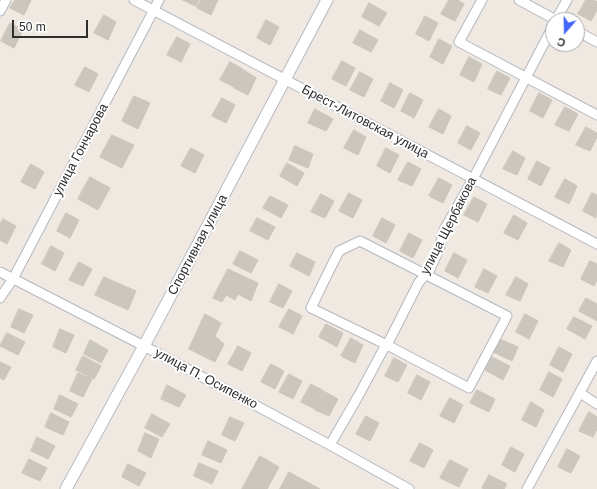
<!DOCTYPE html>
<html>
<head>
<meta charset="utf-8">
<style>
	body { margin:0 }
	#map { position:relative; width:597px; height:489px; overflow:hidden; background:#efe9e1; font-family:Helvetica,sans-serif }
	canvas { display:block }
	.north { position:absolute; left:545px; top:12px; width:40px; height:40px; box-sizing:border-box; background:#fff; border:1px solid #ababab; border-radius:50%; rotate:200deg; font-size:11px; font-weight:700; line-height:16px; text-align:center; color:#2e2e2e }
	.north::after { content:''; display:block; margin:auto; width:14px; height:18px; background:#4264fb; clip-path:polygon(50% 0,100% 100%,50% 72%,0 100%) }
	.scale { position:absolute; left:12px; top:20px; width:76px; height:18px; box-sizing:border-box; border:2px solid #2e2e2e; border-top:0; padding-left:5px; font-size:12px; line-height:14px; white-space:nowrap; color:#2e2e2e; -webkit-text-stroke:3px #fff; paint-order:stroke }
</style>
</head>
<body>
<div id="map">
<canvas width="597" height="489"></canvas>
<div class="north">С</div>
<div class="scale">50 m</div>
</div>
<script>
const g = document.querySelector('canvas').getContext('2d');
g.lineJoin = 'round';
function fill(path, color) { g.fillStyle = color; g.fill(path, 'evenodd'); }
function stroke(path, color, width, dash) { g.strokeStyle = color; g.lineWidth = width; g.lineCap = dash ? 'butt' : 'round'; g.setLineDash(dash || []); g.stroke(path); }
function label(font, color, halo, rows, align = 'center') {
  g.font = font + ' Helvetica,sans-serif'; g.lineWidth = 4; g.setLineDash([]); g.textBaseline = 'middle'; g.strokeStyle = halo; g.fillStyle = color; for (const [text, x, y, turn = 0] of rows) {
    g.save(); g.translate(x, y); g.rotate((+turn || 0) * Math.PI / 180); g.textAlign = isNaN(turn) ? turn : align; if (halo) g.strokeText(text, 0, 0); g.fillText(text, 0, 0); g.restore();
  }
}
const building = new Path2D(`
	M 15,0 L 31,0 L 24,15 L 10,8 Z
	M 183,0 L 199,0 L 196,6 Z
	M 201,0 L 218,0 L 211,15 L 197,8 Z
	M 449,0 L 458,0 L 464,4 L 455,21 L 441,14 Z
	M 586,0 L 594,0 L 597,2 L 597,10 L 591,21 L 578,14 Z
	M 369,3 L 387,13 L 379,26 L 362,17 Z
	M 104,15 L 116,22 L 108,40 L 94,33 Z
	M 425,16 L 438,23 L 429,41 L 416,34 Z
	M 266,20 L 279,27 L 270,45 L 257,38 Z
	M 10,23 L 23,30 L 14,48 L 1,41 Z
	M 360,30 L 378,40 L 371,52 L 353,43 Z
	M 177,37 L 190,44 L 181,62 L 167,55 Z
	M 439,39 L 452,46 L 443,64 L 430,57 Z
	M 469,57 L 482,64 L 474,82 L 460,75 Z
	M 342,61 L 355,68 L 346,86 L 332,79 Z
	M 230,62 L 243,69 L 234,87 L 220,80 Z
	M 85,67 L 98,74 L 89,92 L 75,85 Z
	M 244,70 L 256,78 L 248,95 L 234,88 Z
	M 497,71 L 510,78 L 501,95 L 488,89 Z
	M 360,72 L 373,79 L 364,97 L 350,90 Z
	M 390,83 L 403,90 L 394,108 L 381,101 Z
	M 410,93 L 423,100 L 414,118 L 401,111 Z
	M 539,93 L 552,100 L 543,118 L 530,111 Z
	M 134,96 L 150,103 L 138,129 L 122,121 Z
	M 222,98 L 235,105 L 226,123 L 212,116 Z
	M 565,107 L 578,114 L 569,131 L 555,125 Z
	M 315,109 L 333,119 L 326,131 L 308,123 Z
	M 439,109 L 451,116 L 443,134 L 429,127 Z
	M 467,126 L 480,133 L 471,150 L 458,143 Z
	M 586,127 L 597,133 L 597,137 L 590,151 L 576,145 Z
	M 354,130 L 366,137 L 358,155 L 344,148 Z
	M 112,135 L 134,145 L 122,168 L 100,157 Z
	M 295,146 L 313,154 L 308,168 L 289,160 Z
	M 191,148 L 204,155 L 195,173 L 181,166 Z
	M 386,148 L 399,155 L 390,173 L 377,166 Z
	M 513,151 L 525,158 L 517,175 L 503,169 Z
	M 537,161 L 550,168 L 541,186 L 528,179 Z
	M 408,162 L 421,169 L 412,186 L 398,180 Z
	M 287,163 L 304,173 L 297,186 L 280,176 Z
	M 31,164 L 44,172 L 35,189 L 21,182 Z
	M 90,177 L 110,188 L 98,210 L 78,199 Z
	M 439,178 L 452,185 L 443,203 L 429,196 Z
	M 565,179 L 577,186 L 569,204 L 555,197 Z
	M 349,193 L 362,200 L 353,218 L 339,211 Z
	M 592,193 L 597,195 L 596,218 L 583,211 Z
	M 321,194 L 334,201 L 325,218 L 311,212 Z
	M 270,196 L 288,205 L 281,218 L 263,208 Z
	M 474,197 L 487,204 L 478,222 L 464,215 Z
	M 66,213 L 79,220 L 70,238 L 57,231 Z
	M 514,215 L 527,223 L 518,240 L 504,233 Z
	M 257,218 L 275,227 L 268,240 L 250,231 Z
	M 382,218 L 395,225 L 386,243 L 373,236 Z
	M 3,219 L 16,226 L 7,244 L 0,240 L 0,225 Z
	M 409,233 L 422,240 L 413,258 L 400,251 Z
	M 559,243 L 571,250 L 563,267 L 549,261 Z
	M 51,246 L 64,253 L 55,271 L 42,264 Z
	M 240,251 L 258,260 L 251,273 L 233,264 Z
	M 297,253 L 315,262 L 309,276 L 290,266 Z
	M 454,253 L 467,260 L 458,278 L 445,271 Z
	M 590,261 L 597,264 L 597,280 L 594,286 L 581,279 Z
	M 79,262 L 92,269 L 83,286 L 69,280 Z
	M 228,269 L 258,283 L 251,301 L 238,294 L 235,300 L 226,295 L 222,302 L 213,298 Z
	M 484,269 L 497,276 L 488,293 L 475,287 Z
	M 104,277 L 136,291 L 128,310 L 95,295 Z
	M 516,277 L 528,284 L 520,301 L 506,295 Z
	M 279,284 L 292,291 L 283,308 L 270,302 Z
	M 586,298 L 597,304 L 597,321 L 579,311 Z
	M 19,309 L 33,315 L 24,333 L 11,327 Z
	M 289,309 L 302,316 L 293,334 L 279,327 Z
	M 205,314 L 221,323 L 215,336 L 224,344 L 215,362 L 189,349 Z
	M 525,314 L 538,321 L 529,339 L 516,332 Z
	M 574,317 L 592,326 L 585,339 L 567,329 Z
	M 326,324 L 343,333 L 337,347 L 319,337 Z
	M 60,329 L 74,335 L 66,353 L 53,347 Z
	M 7,333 L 25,342 L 18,355 L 0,346 Z
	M 351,338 L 363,345 L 355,363 L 341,356 Z
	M 500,339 L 518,347 L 512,361 L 493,352 Z
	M 90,340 L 108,350 L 101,363 L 84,354 Z
	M 238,346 L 251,353 L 242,371 L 228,364 Z
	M 559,347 L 572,354 L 563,372 L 550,365 Z
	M 83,356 L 101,366 L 94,379 L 76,370 Z
	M 492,357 L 510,366 L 503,380 L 485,370 Z
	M 394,358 L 407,365 L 398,382 L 385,376 Z
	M 0,362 L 11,367 L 4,380 L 0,378 Z
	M 271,364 L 284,371 L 275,389 L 261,382 Z
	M 549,372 L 562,379 L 553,397 L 540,390 Z
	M 78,373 L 92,379 L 83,397 L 70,391 Z
	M 289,374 L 302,381 L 293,399 L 279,392 Z
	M 417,375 L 430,382 L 421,400 L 408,393 Z
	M 311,384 L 324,391 L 315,409 L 301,402 Z
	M 167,385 L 186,395 L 179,407 L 161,399 Z
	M 477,390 L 495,399 L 489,412 L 470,403 Z
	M 325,392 L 338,399 L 329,416 L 315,410 Z
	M 60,395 L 78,404 L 71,417 L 54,409 Z
	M 450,398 L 463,405 L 454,423 L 440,416 Z
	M 531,402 L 544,410 L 536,427 L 522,420 Z
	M 589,412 L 597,417 L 597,429 L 593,437 L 579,431 Z
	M 51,413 L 69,422 L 63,435 L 45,427 Z
	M 152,414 L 170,424 L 162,437 L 145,428 Z
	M 366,416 L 379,423 L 370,441 L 356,434 Z
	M 230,417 L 244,423 L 235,441 L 222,435 Z
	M 145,433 L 159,439 L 151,458 L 138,451 Z
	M 37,437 L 55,446 L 48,459 L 31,451 Z
	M 208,441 L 227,450 L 221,463 L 202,455 Z
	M 420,443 L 433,450 L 424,468 L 410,461 Z
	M 511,447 L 524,454 L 515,472 L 502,465 Z
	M 567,449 L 580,456 L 571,473 L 558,467 Z
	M 260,456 L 279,467 L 267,489 L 242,489 Z
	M 29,459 L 47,468 L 40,481 L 22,473 Z
	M 450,460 L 468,469 L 459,487 L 440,478 Z
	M 199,463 L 218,471 L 212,484 L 194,476 Z
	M 128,464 L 146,473 L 139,486 L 122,477 Z
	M 289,472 L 320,489 L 280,489 Z
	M 489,475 L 507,484 L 504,489 L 485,489 L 482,488 Z`);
const minor = new Path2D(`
	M 134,0 L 597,244
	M 482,0 L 459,42 L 597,115
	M 519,0 L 556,20
	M 0,11 L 6,0
	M 556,20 L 567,0
	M 577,31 L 597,42
	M 360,241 L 507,316 L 469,388 L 387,345 L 311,308 L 327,275 L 339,251 Z
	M 0,272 L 144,346 L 330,445 L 409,489
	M 0,298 L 13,279 L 159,0
	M 580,393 L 597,404
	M 330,445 L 360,393 L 383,350 L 387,345 L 419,282 L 429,271 L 439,250 L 444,230 L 473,179 L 553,26
	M 527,489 L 597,361`);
const tertiary = new Path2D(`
	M 66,489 L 144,346 L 327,0`);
const streetNames = [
	["Брест-Литовская улица",365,122,28],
	["улица Гончарова",81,150,-62],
	["улица Щербакова",449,226,-63],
	["Спортивная улица",198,245,-62],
	["улица П. Осипенко",206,379,28]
];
fill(building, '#cbc7bf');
stroke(building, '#cbc5ba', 1);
stroke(minor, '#b4b7c1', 11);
stroke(tertiary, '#b4b7c1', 13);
stroke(minor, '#fff', 9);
stroke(tertiary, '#fff', 11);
label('13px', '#2e2e2e', '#fff', streetNames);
</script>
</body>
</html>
